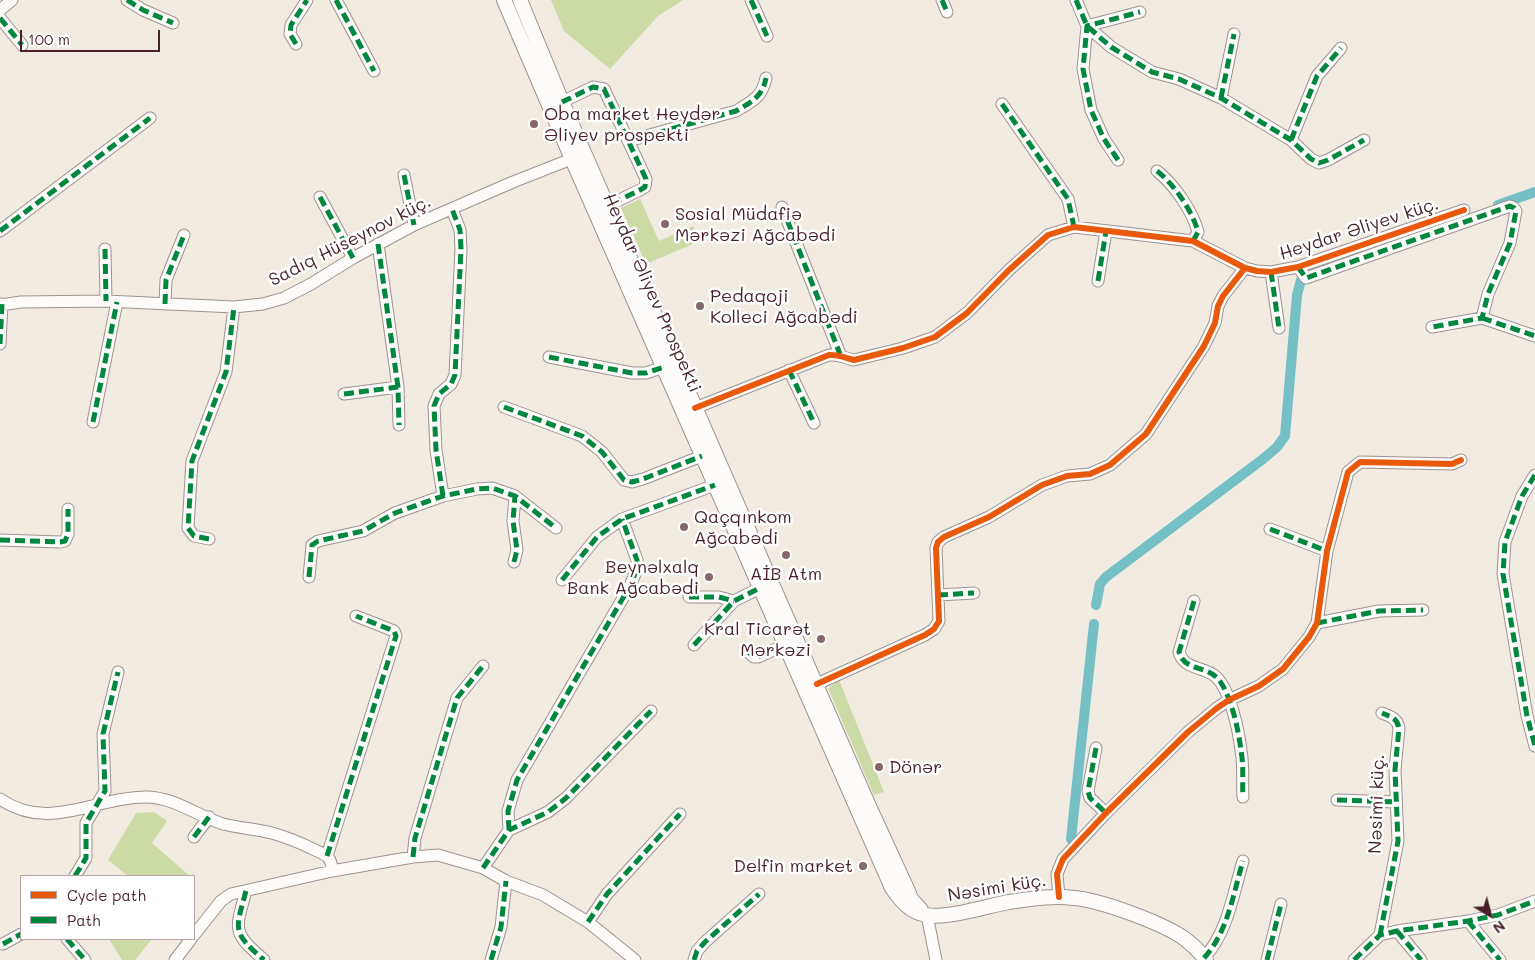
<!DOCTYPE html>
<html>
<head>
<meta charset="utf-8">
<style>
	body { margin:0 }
	#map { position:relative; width:1535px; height:960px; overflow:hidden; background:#f1ebe1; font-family:Mali,sans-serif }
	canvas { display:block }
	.legend { position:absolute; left:20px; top:875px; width:175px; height:65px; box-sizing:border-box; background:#fff; border:1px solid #b7a5aa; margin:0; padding:6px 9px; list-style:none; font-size:15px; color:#4a1f2b }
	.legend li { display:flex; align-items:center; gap:10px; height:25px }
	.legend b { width:25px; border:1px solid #b7a5aa }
	.north { position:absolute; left:1465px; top:890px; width:50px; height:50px; -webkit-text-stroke:4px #fff; paint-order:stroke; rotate:143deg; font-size:14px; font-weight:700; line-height:20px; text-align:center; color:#4a1f2b }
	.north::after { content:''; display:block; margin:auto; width:18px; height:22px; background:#4a1f2b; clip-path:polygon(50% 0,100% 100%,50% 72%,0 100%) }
	.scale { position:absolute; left:20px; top:30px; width:140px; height:22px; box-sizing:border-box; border:2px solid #4a1f2b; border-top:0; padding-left:6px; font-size:15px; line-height:18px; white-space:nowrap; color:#4a1f2b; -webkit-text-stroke:4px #fff; paint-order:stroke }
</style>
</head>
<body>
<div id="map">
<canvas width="1535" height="960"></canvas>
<ul class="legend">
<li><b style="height:6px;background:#e8590c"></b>Cycle path</li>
<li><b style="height:6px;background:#00873e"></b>Path</li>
</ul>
<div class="north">N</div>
<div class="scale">100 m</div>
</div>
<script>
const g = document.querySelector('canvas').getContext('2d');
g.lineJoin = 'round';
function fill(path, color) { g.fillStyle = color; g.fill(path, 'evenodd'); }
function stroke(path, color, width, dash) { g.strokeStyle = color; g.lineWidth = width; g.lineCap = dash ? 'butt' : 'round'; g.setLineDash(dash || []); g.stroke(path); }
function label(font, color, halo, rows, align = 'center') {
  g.font = font + ' Mali,sans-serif'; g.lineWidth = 5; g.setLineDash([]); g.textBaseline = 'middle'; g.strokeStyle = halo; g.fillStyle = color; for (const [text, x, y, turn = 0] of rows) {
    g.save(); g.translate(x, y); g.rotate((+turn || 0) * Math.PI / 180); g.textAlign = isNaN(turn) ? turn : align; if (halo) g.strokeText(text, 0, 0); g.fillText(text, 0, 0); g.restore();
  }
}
const green = new Path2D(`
	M 551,0 L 683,0 L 658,16 L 610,69 L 564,31 Z
	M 640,199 L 659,241 L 693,226 L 700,241 L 646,264 L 621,208 Z
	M 839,680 L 884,792 L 874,795 L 828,688 Z
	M 154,812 L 167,821 L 152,843 L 190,876 L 128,876 L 108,860 L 136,813 Z
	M 109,939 L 152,939 L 135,960 L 122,960 Z`);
const canal = new Path2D(`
	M 1498,205 L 1535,192
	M 1096,605 L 1100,584 L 1106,577 L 1263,459 L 1277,447 L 1285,436 L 1297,295 L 1301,280
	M 1071,839 L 1094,624`);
const minor = new Path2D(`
	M 127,0 L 143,10 L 173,23
	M 336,0 L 374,71
	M 751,0 L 767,36
	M 942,0 L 947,12
	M 1076,0 L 1087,26 L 1111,47 L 1152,72 L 1179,79 L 1221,98 L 1291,140 L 1311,159 L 1319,163 L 1328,160 L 1364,140
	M 0,10 L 12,0
	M 0,18 L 22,45
	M 296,44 L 290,34 L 291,25 L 307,0
	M 1221,98 L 1234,34
	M 562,102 L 593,87 L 604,89 L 646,179 L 645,187 L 640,190 L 607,206
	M 1002,104 L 1068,199 L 1074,227
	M 1291,140 L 1317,76 L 1341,48
	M 628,141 L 736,111 C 753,101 762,97 766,78
	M 1118,160 L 1104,139 L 1091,110 L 1083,69 L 1087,26 L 1140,12
	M 1157,171 C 1174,184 1193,212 1198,232 L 1193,241
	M 404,175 L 414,225
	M 320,197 L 353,258
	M 782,207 L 840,354
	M 0,231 L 150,118
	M 378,244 L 398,387 L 399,425
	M 105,249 L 106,301
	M 1298,267 L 1306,278 L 1510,206 L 1514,208 L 1516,211 L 1510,243 L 1488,294 L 1482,318 L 1432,327
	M 1271,272 L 1279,328
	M 1098,281 L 1106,231
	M 165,304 L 166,280 L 184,235
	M 0,305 L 21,302 L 106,301 L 234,307 L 263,304 L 284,298 L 311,284 L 353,258 L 414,225 L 513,182 L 579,156
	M 1482,318 L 1535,336
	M 0,344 L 2,304
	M 549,357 L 632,373 L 646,373 L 664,367
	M 789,370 L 814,423
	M 344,394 L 398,387
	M 504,407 L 582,436 L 602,452 L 624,480 L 632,482 L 643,479 L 702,456
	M 695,408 L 829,355 C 841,354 843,358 854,360 L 903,348 L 935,337 L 967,313 L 1009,270 L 1048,235 L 1074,227 L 1193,241 L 1245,268 L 1257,271 L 1271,272 L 1298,267 L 1464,210
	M 93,422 L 117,302
	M 1535,475 L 1522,496 L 1505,542 L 1503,574 L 1527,716 L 1535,746
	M 443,496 L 436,450 L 434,406 L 439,394 L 451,384 L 455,375 L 461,249 L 460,230 L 452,209
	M 1270,529 L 1327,551
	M 209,539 L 194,536 L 188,528 L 192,461 L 226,372 L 234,307
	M 0,540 L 60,542 L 65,541 L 68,534 L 68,509
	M 514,562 L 517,550 L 513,521 L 515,496
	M 309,577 L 312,545 L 318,541 L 363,531 L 395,513 L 443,496 L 477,489 L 492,488 L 515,496 L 556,528
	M 562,580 L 597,537 L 622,519 L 715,485
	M 938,595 L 974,593
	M 689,597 L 719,597 L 734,601
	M 1194,601 L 1179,652 C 1184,670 1203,666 1215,676 C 1230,688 1239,732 1241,751 C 1244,766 1242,782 1243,797
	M 1317,623 L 1379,611 L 1423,610
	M 694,645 L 734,601 L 760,588
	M 746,650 L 754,657 L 758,657 L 785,645
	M 817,684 L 925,635 L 934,629 L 939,621 L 936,548 L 938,542 L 944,537 L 989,517 L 1042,485 L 1067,476 L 1090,474 L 1110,465 L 1146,434 L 1204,346 L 1215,323 L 1218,306 L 1223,296 L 1245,268
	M 1096,748 L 1088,791 L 1090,798 L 1106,813
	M 0,799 C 49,833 97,796 148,797 C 175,798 198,816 223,824 C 239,828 256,829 272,833 C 286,837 301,843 315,850 C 319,852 325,854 328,857 C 331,861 332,866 332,871
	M 1337,800 L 1396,802
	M 509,830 L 508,811 L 517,780 L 630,586 L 637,569 L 637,560 L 622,519
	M 194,837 L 209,817
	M 327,856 L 396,636 L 394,631 L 356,616
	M 413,857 L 415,838 L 457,698 L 483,666
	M 483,868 L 509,830 L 548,812 L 566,798 L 651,711
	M 75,876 L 86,858 L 86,823 L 105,791 L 103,734 L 118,672
	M 246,891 C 235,931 232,932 264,960
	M 1059,897 L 1057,874 L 1063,859 L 1106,813 L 1188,732 L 1217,708 L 1229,700 L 1259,686 L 1283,669 L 1309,637 L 1317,623 L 1327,551 L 1348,472 L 1360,462 L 1452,464 L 1461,460
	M 927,915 L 936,960
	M 1468,921 L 1500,960
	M 588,922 L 607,894 L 680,814
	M 1397,931 L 1421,960
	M 194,935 L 221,901 L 231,894 L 332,871 L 413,857 L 438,855 L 483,868 L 506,881 L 543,895 L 588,922 L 635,960
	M 1380,935 L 1398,841 L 1395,770 L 1399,728 C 1397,718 1391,717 1382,713
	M 67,939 L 85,960
	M 3,944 L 21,934
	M 1204,958 C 1228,932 1233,894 1243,861
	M 175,960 L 191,939
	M 491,960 L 501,927 L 506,881
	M 694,960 L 697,951 L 705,942 L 759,894
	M 1267,960 L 1281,904
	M 1354,960 L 1380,935 L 1397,931 L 1468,921 L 1498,915 L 1535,901`);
const major = new Path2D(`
	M 504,0 L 572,159 L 892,888 C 901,901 910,912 926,915 C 948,919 987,906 1009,902 C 1030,899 1053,895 1074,898 C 1100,900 1163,923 1185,939 C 1193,945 1200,952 1206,960
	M 520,0 L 562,102 L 868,804 L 908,891 L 911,899 L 921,910`);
const quiet = new Path2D(`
	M 127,0 L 143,10 L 173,23
	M 336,0 L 374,71
	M 751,0 L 767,36
	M 942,0 L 947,12
	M 1076,0 L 1087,26 L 1111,47 L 1152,72 L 1179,79 L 1221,98 L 1291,140 L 1311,159 L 1319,163 L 1328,160 L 1364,140
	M 0,18 L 22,45
	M 296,44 L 290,34 L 291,25 L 307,0
	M 1221,98 L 1234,34
	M 562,102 L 593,87 L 604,89 L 646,179 L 645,187 L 640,190 L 607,206
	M 1002,104 L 1068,199 L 1074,227
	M 1291,140 L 1317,76 L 1341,48
	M 628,141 L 736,111 C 753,101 762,97 766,78
	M 1118,160 L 1104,139 L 1091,110 L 1083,69 L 1087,26 L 1140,12
	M 1157,171 C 1174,184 1193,212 1198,232 L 1193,241
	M 404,175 L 414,225
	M 320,197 L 353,258
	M 782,207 L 840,354
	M 0,231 L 150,118
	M 378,244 L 398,387 L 399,425
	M 105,249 L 106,301
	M 1298,267 L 1306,278 L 1510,206 L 1514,208 L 1516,211 L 1510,243 L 1488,294 L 1482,318 L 1432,327
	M 1271,272 L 1279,328
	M 1098,281 L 1106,231
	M 165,304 L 166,280 L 184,235
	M 1482,318 L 1535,336
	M 0,344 L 2,304
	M 549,357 L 632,373 L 646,373 L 664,367
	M 789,370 L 814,423
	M 344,394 L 398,387
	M 504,407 L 582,436 L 602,452 L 624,480 L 632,482 L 643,479 L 702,456
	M 93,422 L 117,302
	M 1535,475 L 1522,496 L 1505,542 L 1503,574 L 1527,716 L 1535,746
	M 443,496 L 436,450 L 434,406 L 439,394 L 451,384 L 455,375 L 461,249 L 460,230 L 452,209
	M 1270,529 L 1327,551
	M 209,539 L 194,536 L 188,528 L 192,461 L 226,372 L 234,307
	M 0,540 L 60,542 L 65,541 L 68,534 L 68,509
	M 514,562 L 517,550 L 513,521 L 515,496
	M 309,577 L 312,545 L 318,541 L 363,531 L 395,513 L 443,496 L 477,489 L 492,488 L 515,496 L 556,528
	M 562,580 L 597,537 L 622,519 L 715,485
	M 938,595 L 974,593
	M 689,597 L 719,597 L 734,601
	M 1194,601 L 1179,652 C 1184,670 1203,666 1215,676 C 1230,688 1239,732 1241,751 C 1244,766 1242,782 1243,797
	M 1317,623 L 1379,611 L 1423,610
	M 694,645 L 734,601 L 760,588
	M 746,650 L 754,657 L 758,657 L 785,645
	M 1096,748 L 1088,791 L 1090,798 L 1106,813
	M 1337,800 L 1396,802
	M 509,830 L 508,811 L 517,780 L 630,586 L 637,569 L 637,560 L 622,519
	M 194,837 L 209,817
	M 327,856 L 396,636 L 394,631 L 356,616
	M 413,857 L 415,838 L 457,698 L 483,666
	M 483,868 L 509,830 L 548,812 L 566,798 L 651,711
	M 75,876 L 86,858 L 86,823 L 105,791 L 103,734 L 118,672
	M 246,891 C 235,931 232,932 264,960
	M 1468,921 L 1500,960
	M 588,922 L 607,894 L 680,814
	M 1397,931 L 1421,960
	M 1380,935 L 1398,841 L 1395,770 L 1399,728 C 1397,718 1391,717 1382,713
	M 67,939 L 85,960
	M 3,944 L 21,934
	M 1204,958 C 1228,932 1233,894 1243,861
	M 491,960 L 501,927 L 506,881
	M 694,960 L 697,951 L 705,942 L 759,894
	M 1267,960 L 1281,904
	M 1354,960 L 1380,935 L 1397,931 L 1468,921 L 1498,915 L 1535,901`);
const cycleway = new Path2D(`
	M 695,408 L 829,355 C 841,354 843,358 854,360 L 903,348 L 935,337 L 967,313 L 1009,270 L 1048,235 L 1074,227 L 1193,241 L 1245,268 L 1257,271 L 1271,272 L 1298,267 L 1464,210
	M 817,684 L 925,635 L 934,629 L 939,621 L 936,548 L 938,542 L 944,537 L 989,517 L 1042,485 L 1067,476 L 1090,474 L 1110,465 L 1146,434 L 1204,346 L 1215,323 L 1218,306 L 1223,296 L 1245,268
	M 1059,897 L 1057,874 L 1063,859 L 1106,813 L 1188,732 L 1217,708 L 1229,700 L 1259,686 L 1283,669 L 1309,637 L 1317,623 L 1327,551 L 1348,472 L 1360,462 L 1452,464 L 1461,460`);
const markers = [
	[534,124,5,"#84666b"],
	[665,224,5,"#84666b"],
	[700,306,5,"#84666b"],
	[684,527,5,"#84666b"],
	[786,555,5,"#84666b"],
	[709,577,5,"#84666b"],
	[821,639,5,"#84666b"],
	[879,767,5,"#84666b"],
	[863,866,5,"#84666b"]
];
const poiNames = [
	["Oba market Heydər",544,114],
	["Əliyev prospekti",544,135],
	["Sosial Müdafiə",675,214],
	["Mərkəzi Ağcabədi",675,235],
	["Pedaqoji",710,296],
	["Kolleci Ağcabədi",710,317],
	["Qaçqınkom",694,517],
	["Ağcabədi",694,538],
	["Beynəlxalq",699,567,"right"],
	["Bank Ağcabədi",699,588,"right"],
	["AİB Atm",786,574,"center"],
	["Kral Ticarət",811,629,"right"],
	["Mərkəzi",811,650,"right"],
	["Dönər",889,767],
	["Delfin market",853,866,"right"]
];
const streetNames = [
	["Heydar Əliyev küç.",1359,229,-18],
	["Sadıq Hüseynov küç.",350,241,-27],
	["Heydar Əliyev Prospekti",652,293,66],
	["Nəsimi küç.",1377,804,-88],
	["Nəsimi küç.",997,888,-9]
];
fill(green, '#ccdaa5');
stroke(canal, '#74c0c5', 10);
stroke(minor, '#9d9290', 13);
stroke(major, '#9d9290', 16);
stroke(minor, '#fdfcfa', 11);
stroke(major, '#fdfcfa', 14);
stroke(quiet, '#00873e', 5, [10, 5]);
stroke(cycleway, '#e8590c', 6);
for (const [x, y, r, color] of markers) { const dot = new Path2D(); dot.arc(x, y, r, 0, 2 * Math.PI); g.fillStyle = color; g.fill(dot); stroke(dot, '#fff', 2); }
label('18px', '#4a1f2b', '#fff', poiNames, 'left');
label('18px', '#4a1f2b', '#fff', streetNames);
</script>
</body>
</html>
